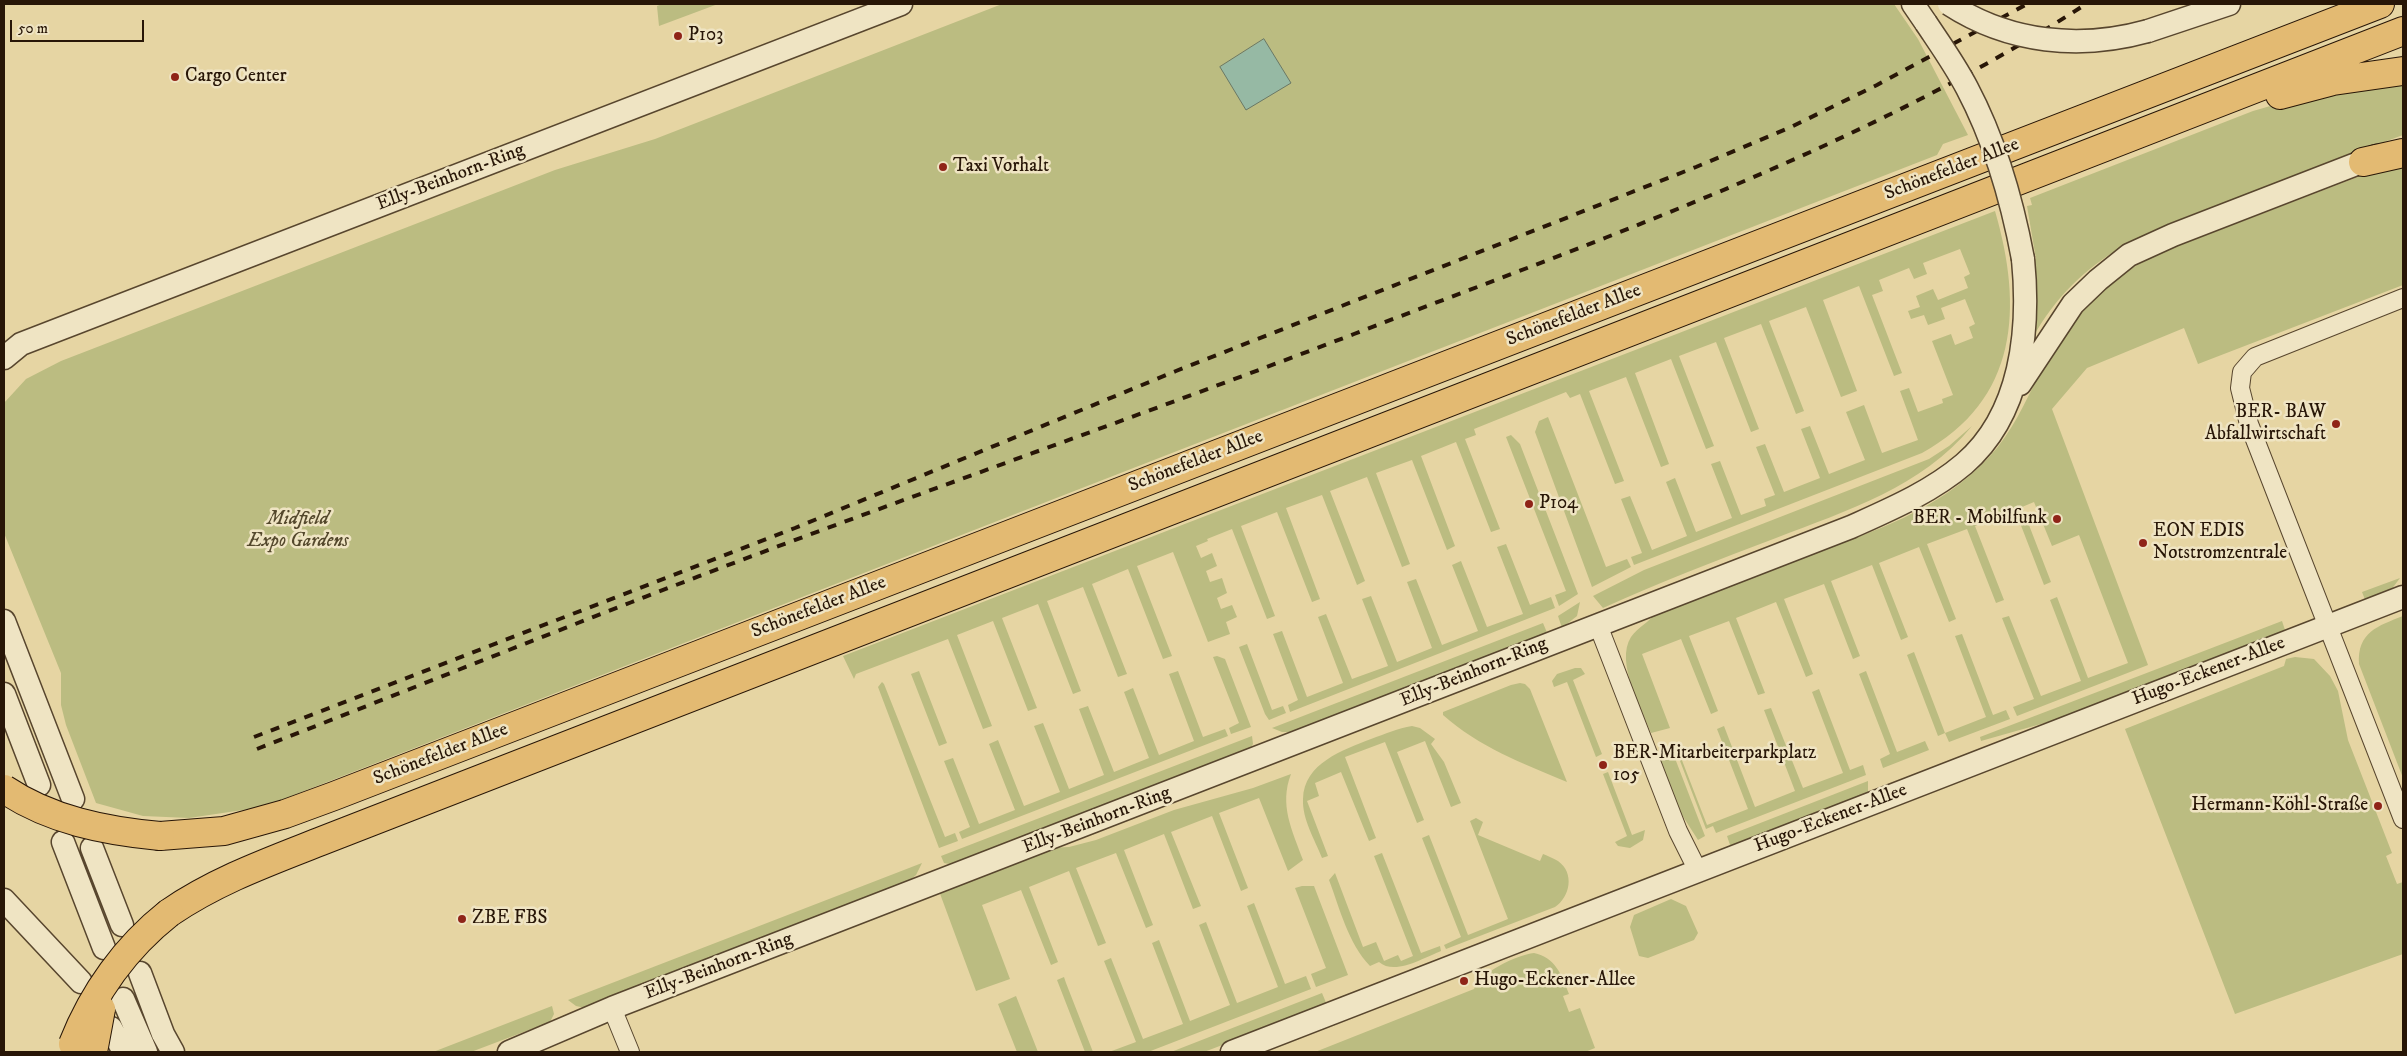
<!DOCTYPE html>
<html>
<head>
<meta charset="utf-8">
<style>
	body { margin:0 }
	#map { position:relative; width:2407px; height:1056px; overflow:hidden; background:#e6d5a3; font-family:"IM FELL DW Pica",serif }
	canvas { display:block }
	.frame { position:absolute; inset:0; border:5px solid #281607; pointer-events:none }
	.scale { position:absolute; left:10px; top:20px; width:134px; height:22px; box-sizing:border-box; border:2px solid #281607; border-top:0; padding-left:6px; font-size:15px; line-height:18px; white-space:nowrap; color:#281607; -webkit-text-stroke:4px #efe4c3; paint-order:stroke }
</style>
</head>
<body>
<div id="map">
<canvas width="2407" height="1056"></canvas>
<div class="frame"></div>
<div class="scale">50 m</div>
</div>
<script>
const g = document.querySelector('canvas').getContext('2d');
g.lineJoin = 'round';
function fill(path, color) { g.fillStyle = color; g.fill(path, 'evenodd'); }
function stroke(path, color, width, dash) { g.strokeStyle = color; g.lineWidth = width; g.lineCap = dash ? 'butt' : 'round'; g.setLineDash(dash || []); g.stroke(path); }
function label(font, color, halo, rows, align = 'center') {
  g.font = font + ' "IM FELL DW Pica",serif'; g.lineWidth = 5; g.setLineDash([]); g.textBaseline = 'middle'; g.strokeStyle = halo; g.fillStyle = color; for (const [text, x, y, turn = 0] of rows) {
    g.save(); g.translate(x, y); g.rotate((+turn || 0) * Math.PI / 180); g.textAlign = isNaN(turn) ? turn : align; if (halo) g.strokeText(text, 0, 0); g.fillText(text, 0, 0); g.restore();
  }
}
const green = new Path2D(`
	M 662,4 L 718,4 L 659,26 L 657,6 Z
	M 1002,4 L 1894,4 L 1918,39 L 1968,135 L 1943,144 L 1937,155 L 263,807 L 189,818 L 143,816 L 96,803 L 66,725 L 61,705 L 61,673 L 4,533 L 4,403 L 26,379 L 61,361 L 555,170 L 655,139 Z
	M 2403,80 L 2403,135 C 2351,154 2299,174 2247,194 C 2160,227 2087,247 2036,332 L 2034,331 L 2034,260 L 2036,259 L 2027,206 L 2032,205 L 2030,198 L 2253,111 L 2319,92 Z
	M 2403,165 L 2403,285 L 2198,364 L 2184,328 L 2087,368 L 2052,409 L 2148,665 L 2017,716 L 2013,707 L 2034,699 L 2002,618 L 2009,616 L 2041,696 L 2081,681 L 2050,600 L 2057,597 L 2088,678 L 2128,663 L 2079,535 L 2052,546 L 2034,502 L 2022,507 L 2051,582 L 2044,585 L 2015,510 L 1975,526 L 2004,600 L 1996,603 L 1967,529 L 1927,544 L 1956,619 L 1949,622 L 1919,547 L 1879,563 L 1908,637 L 1901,640 L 1872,565 L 1831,581 L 1860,656 L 1853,659 L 1824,584 L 1784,599 L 1813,674 L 1806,677 L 1776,602 L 1736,618 L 1765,693 L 1758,695 L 1729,621 L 1689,636 L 1718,711 L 1711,714 L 1681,639 L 1642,654 L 1670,728 L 1651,733 C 1641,708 1615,662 1631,637 C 1638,627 1650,622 1656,612 C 1706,594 1755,575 1805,557 C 1873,531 1938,512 1989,457 C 2012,433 2025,402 2040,373 C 2057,340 2081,304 2112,281 C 2126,271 2142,262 2157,254 L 2376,170 Z
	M 1995,211 C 2023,307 2019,400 1922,453 L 1634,565 L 1631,557 L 1642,553 L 1621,499 L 1630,496 L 1652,550 L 1687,536 L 1666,482 L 1675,478 L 1696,532 L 1732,518 L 1711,464 L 1720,461 L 1741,515 L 1766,506 L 1764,499 L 1775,495 L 1756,447 L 1765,444 L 1784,492 L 1820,478 L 1801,429 L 1810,426 L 1829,474 L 1865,460 L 1846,412 L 1864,405 L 1882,453 L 1918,440 L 1900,391 L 1909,388 L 1918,412 L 1943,403 L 1942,399 L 1953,395 L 1932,341 L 1951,334 L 1955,345 L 1973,338 L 1969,327 L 1975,324 L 1965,299 L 1941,308 L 1945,319 L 1928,325 L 1924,315 L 1911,319 L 1908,311 L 1920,307 L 1916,296 L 1933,289 L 1938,300 L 1968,288 L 1964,277 L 1970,274 L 1960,249 L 1923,263 L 1927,274 L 1914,279 L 1909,268 L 1879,280 L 1883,291 L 1872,295 L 1902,373 L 1894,376 L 1859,286 L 1823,300 L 1857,391 L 1841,397 L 1806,307 L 1769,321 L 1804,411 L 1796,414 L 1761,324 L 1724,338 L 1759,429 L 1751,432 L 1716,342 L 1679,356 L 1714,446 L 1706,449 L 1671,359 L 1635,373 L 1669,464 L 1661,467 L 1626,377 L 1589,391 L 1624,481 L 1615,484 L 1580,394 L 1570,398 L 1566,392 L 1474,429 L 1476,435 L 1465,439 L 1500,529 L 1491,532 L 1456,442 L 1421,456 L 1455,546 L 1447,550 L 1412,460 L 1376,473 L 1410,564 L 1402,567 L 1367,477 L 1330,491 L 1365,581 L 1357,585 L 1322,495 L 1286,508 L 1320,599 L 1312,602 L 1277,512 L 1241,526 L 1275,616 L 1267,619 L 1232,529 L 1207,539 L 1208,541 L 1196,546 L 1201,558 L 1212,553 L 1217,566 L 1206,571 L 1210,582 L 1222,578 L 1227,593 L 1217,598 L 1221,609 L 1232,605 L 1237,617 L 1226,622 L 1230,634 L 1208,642 L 1173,552 L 1137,566 L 1172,656 L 1163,659 L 1128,569 L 1092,584 L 1127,674 L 1118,677 L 1083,587 L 1047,601 L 1081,691 L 1073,694 L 1038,604 L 1002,618 L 1037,708 L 1028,711 L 993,621 L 957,635 L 992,726 L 983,729 L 948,639 L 856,674 L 854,679 L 843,656 Z
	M 1548,417 L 1606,567 L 1627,559 L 1631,567 L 1592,587 L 1535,432 L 1539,421 Z
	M 1972,426 C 1921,488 1848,510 1776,538 C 1718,560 1660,582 1603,608 L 1593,596 L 1644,570 L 1929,459 L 1949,446 Z
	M 1511,435 L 1520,444 L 1578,594 L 1559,606 L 1555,595 L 1566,591 L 1506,437 Z
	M 1506,544 L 1530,605 L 1551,597 L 1555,608 L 1290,712 L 1288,705 L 1298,700 L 1273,634 L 1282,631 L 1307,697 L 1343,683 L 1318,617 L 1326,614 L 1352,679 L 1388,666 L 1362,599 L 1371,596 L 1397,662 L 1432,648 L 1407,582 L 1416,579 L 1442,645 L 1478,631 L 1452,565 L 1461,561 L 1487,627 L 1523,614 L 1497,547 Z
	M 2400,578 L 2388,594 L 2366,602 L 2362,592 Z
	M 1580,602 L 1577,616 L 1562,628 L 1558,616 Z
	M 2403,616 L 2403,778 L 2359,664 C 2357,632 2378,626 2403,616 Z
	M 2282,621 L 2285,630 L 2277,636 L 2069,716 L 1981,741 L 1980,737 Z
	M 1543,623 L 1548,635 L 1298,732 L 1282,732 L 1272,728 Z
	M 1962,634 L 1993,715 L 2006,710 L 2010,719 L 1949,742 L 1945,733 L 1938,736 L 1907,655 L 1914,652 L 1945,733 L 1986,717 L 1955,636 Z
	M 1247,644 L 1272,710 L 1283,706 L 1286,713 L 1269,720 L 1265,714 L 1239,647 Z
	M 1217,656 L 1225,659 L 1251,727 L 1231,734 L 1229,728 L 1239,723 L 1213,657 Z
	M 2295,657 L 2314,659 L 2330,676 L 2338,691 L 2348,740 L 2392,853 L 2386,856 L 2397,884 L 2403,882 L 2403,954 L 2235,1014 L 2125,729 L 2284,666 L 2286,659 Z
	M 1575,668 L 1581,668 L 1585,674 L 1573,680 L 1602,754 L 1596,757 L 1567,682 L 1554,687 L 1552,681 L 1557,674 Z
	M 919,671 L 947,743 L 939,746 L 911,674 Z
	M 1178,671 L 1203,737 L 1225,729 L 1228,736 L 962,839 L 959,832 L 970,827 L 944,761 L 953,758 L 979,824 L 1015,810 L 989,744 L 998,740 L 1024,806 L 1060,792 L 1034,726 L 1043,723 L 1069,789 L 1104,775 L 1079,709 L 1088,706 L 1114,772 L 1149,758 L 1124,692 L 1133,688 L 1159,755 L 1194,741 L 1169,674 Z
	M 1866,671 L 1897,752 L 1925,741 L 1929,750 L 1883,768 L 1880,759 L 1890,754 L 1859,674 Z
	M 882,682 L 884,684 L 945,837 L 955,833 L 958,841 L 939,848 L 878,687 Z
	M 1520,683 L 1525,684 L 1530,689 L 1567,782 C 1522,763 1479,747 1443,715 L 1443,712 L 1511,685 Z
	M 1819,689 L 1850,770 L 1863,765 L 1866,775 L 1716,833 L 1713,826 L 1706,829 L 1677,753 L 1678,750 L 1707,825 L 1748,809 L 1717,729 L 1724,726 L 1755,807 L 1795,791 L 1764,710 L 1771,708 L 1803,788 L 1843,773 L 1812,692 Z
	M 1412,726 L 1420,728 L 1435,739 L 1431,744 L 1444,762 L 1461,803 L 1451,807 L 1425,741 L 1397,752 L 1424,820 L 1417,823 L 1385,742 L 1345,757 L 1376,838 L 1369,841 L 1341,772 L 1315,783 L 1319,796 L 1307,801 L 1328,856 L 1322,858 C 1315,840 1302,819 1303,799 C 1304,763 1343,750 1371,739 C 1385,734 1398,728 1412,726 Z
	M 1252,736 L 1253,744 L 1249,751 L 954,865 L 944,863 L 941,856 Z
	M 1671,748 L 1705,836 L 1698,840 L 1682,815 L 1660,760 L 1661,754 Z
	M 1608,772 L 1632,835 L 1645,830 L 1643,840 L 1630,848 L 1618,846 L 1615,842 L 1627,836 L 1603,774 Z
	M 1291,774 C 1279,805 1292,830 1303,860 L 1288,871 L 1259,798 L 1219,813 L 1248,888 L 1241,891 L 1212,816 L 1171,832 L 1201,906 L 1193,909 L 1164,834 L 1124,850 L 1153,925 L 1146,928 L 1116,853 L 1076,868 L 1106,943 L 1098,946 L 1069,871 L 1029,887 L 1058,962 L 1051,965 L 1021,890 L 982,905 L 1010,979 L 976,991 L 939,891 L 1049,848 L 1069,847 L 1096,840 L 1174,810 L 1253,788 Z
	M 1868,781 L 1868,793 L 1731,848 L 1727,836 Z
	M 1476,818 L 1483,822 L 1478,835 L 1540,861 L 1543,854 C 1548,856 1553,858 1558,861 C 1575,873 1570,897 1555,907 L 1446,949 L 1444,945 L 1461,937 L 1422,838 L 1429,835 L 1468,935 L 1508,919 L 1470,821 Z
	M 1382,853 L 1421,953 L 1440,946 L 1441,951 C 1425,957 1395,976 1379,962 L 1370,966 C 1348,943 1340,909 1329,880 L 1335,873 L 1363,947 L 1376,942 L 1384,961 L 1398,955 L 1401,961 L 1413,956 L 1374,856 Z
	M 922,863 L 916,875 L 907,883 L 585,1008 L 576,1006 L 568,1000 Z
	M 1302,886 L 1314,886 L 1348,975 L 1316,987 L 1311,974 L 1326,968 L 1295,888 Z
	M 1671,899 L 1686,906 L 1698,933 L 1694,940 L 1648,958 L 1639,956 L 1630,927 L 1634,915 Z
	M 1254,903 L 1285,984 L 1306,976 L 1311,989 L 1148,1052 L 1109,1052 L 1136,1042 L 1104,961 L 1111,958 L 1143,1039 L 1183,1024 L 1152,943 L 1159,940 L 1190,1021 L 1230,1005 L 1199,925 L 1206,922 L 1237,1003 L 1278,987 L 1247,906 Z
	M 1534,953 C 1555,957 1562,975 1569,994 L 1563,996 L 1569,1012 L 1580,1008 L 1595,1048 L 1585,1052 L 1315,1052 L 1474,989 C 1480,973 1516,955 1534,953 Z
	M 1064,977 L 1066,983 L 1093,1052 L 1085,1052 L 1057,980 Z
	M 1322,993 L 1327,1005 L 1204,1052 L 1171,1052 Z
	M 1016,996 L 1038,1052 L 1017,1052 L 998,1004 Z
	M 552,1006 L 554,1014 L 550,1022 L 471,1052 L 433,1052 Z`);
const water = new Path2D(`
	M 1264,39 L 1291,83 L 1246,110 L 1220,67 Z`);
const minor = new Path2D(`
	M 2403,298 L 2255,357 L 2242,372 L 2240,388 L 2249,424 L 2403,819
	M 1598,625 L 1678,831 L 1698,871
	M 612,1008 L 630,1052`);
const tertiary = new Path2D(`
	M 1913,4 L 1926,23
	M 2148,31 L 2229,4
	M 4,358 L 21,344 L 52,332 L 901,4
	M 2020,384 L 2073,304 L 2098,280 L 2129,255 L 2173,235 L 2377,156
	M 4,621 L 73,799
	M 4,694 L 39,785
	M 63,842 L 104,948
	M 92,848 L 122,925
	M 4,900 L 81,982
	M 140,973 L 163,1034 L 173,1052
	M 123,999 L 146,1052
	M 111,1028 L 124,1052
	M 509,1052 L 612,1008 L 1851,527 C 1891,509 1931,492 1964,464 C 2022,414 2030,330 2023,259
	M 1232,1052 L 2403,597`);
const trunk = new Path2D(`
	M 2280,95 L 2333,81 L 2403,71
	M 2363,162 L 2403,153
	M 160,836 L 224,831 L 285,814 L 334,796 L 2380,4
	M 169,913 C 217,880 271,861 324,840 L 2403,31`);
const rail = new Path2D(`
	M 254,737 L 795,528 L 1176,371 L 1696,167 L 1791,127 L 1877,85 L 2027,4
	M 257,749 C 439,678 620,605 803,537 C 987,469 1171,404 1354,334 C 1603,238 1860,150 2086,4`);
const tertiaryBridge = new Path2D(`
	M 1949,4 C 2009,43 2080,50 2148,31
	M 1926,23 C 1940,44 1955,65 1967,88 C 1995,141 2012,200 2023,259`);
const trunkBridge = new Path2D(`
	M 4,789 C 50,820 105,831 160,836
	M 73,1044 C 93,993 126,947 169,913
	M 93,1052 L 101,1009`);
const markers = [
	[678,36,5,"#8f2418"],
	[175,77,5,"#8f2418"],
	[943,167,5,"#8f2418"],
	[2336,424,5,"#8f2418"],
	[1529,504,5,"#8f2418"],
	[2057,519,5,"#8f2418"],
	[2143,543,5,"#8f2418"],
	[1603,765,5,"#8f2418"],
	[2378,806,5,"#8f2418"],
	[462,919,5,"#8f2418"],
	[1464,981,5,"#8f2418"]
];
const poiNames = [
	["P103",688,36],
	["Cargo Center",185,77],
	["Taxi Vorhalt",953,167],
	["BER- BAW",2326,413,"right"],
	["Abfallwirtschaft",2326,435,"right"],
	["P104",1539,504],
	["BER - Mobilfunk",2047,519,"right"],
	["EON EDIS",2153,532],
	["Notstromzentrale",2153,554],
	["BER-Mitarbeiterparkplatz",1613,754],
	["105",1613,776],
	["Hermann-Köhl-Straße",2368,806,"right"],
	["ZBE FBS",472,919],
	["Hugo-Eckener-Allee",1474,981]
];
const streetNames = [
	["Schönefelder Allee",1952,170,-21],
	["Elly-Beinhorn-Ring",451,178,-21],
	["Schönefelder Allee",1574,316,-21],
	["Schönefelder Allee",1196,462,-21],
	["Schönefelder Allee",819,608,-21],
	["Hugo-Eckener-Allee",2209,672,-21],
	["Elly-Beinhorn-Ring",1474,673,-22],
	["Schönefelder Allee",441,755,-21],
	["Hugo-Eckener-Allee",1831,819,-21],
	["Elly-Beinhorn-Ring",1097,821,-21],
	["Elly-Beinhorn-Ring",719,967,-21]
];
const parkNames = [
	["Midfield",298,520],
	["Expo Gardens",298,542]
];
fill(green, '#bbbc81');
fill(water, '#96b9a4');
stroke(water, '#6a7865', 1);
stroke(minor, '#58462e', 20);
stroke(tertiary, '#58462e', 25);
stroke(trunk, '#281607', 30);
stroke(minor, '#efe4c3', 18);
stroke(tertiary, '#efe4c3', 22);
stroke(trunk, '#e3ba72', 28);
stroke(rail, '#281607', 4, [9, 9]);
stroke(tertiaryBridge, '#58462e', 25, []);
stroke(trunkBridge, '#281607', 30, []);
stroke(tertiaryBridge, '#efe4c3', 22);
stroke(trunkBridge, '#e3ba72', 28);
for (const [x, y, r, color] of markers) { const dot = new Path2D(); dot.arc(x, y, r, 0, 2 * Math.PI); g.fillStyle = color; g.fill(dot); stroke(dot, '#efe4c3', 2); }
label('19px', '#281607', '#efe4c3', poiNames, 'left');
label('19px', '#281607', '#efe4c3', streetNames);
label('italic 19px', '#54482c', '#efe4c3', parkNames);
</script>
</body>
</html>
